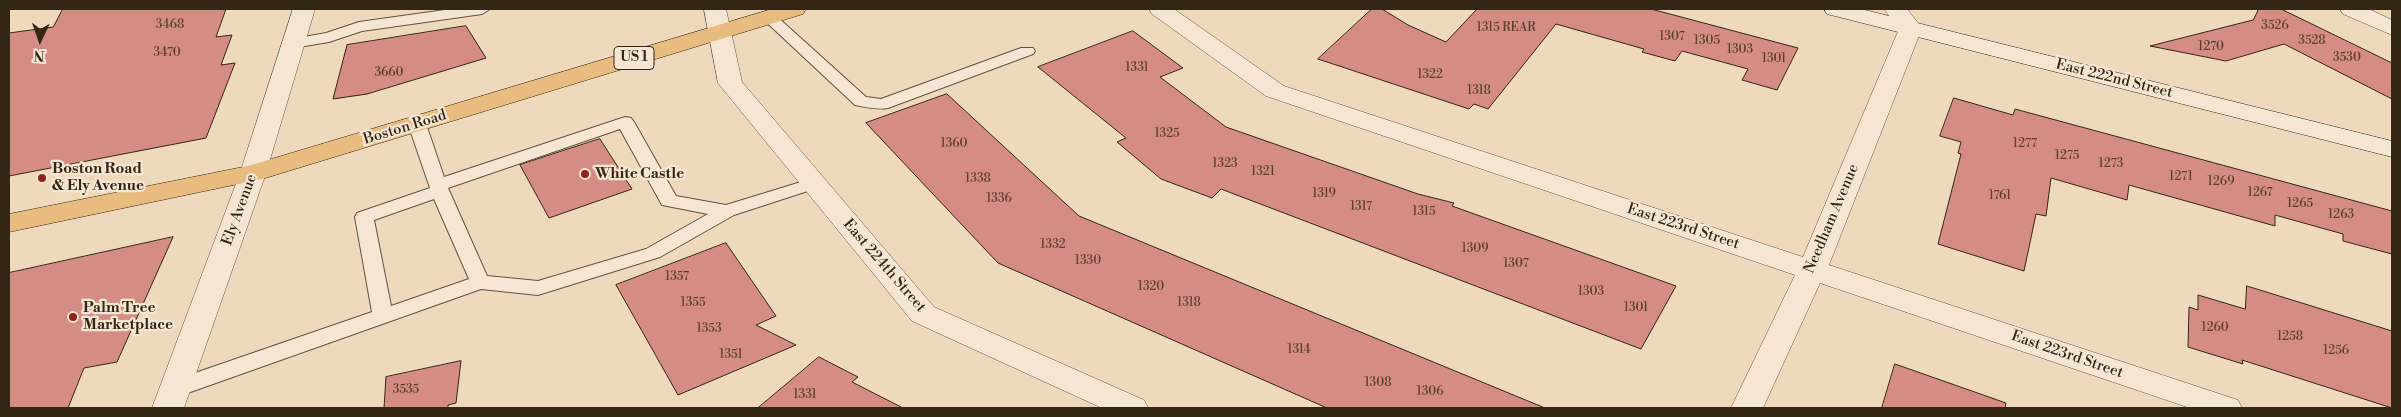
<!DOCTYPE html>
<html>
<head>
<meta charset="utf-8">
<style>
	body { margin:0 }
	#map { position:relative; width:2401px; height:417px; overflow:hidden; background:#eed9bc; font-family:"Libre Bodoni",serif }
	canvas { display:block }
	.frame { position:absolute; inset:0; border:10px solid #342615; pointer-events:none }
	.north { position:absolute; left:15px; top:15px; width:50px; height:50px; -webkit-text-stroke:4px #f4e6d3; paint-order:stroke; rotate:183deg; font-size:14px; font-weight:700; line-height:20px; text-align:center; color:#342615 }
	.north::after { content:''; display:block; margin:auto; width:18px; height:22px; background:#342615; clip-path:polygon(50% 0,100% 100%,50% 72%,0 100%) }
</style>
</head>
<body>
<div id="map">
<canvas width="2401" height="417"></canvas>
<div class="frame"></div>
<div class="north">N</div>
</div>
<script>
const g = document.querySelector('canvas').getContext('2d');
g.lineJoin = 'round';
function fill(path, color) { g.fillStyle = color; g.fill(path, 'evenodd'); }
function stroke(path, color, width, dash) { g.strokeStyle = color; g.lineWidth = width; g.lineCap = dash ? 'butt' : 'round'; g.setLineDash(dash || []); g.stroke(path); }
function label(font, color, halo, rows, align = 'center') {
  g.font = font + ' "Libre Bodoni",serif'; g.lineWidth = 4.5; g.setLineDash([]); g.textBaseline = 'middle'; g.strokeStyle = halo; g.fillStyle = color; for (const [text, x, y, turn = 0] of rows) {
    g.save(); g.translate(x, y); g.rotate((+turn || 0) * Math.PI / 180); g.textAlign = isNaN(turn) ? turn : align; if (halo) g.strokeText(text, 0, 0); g.fillText(text, 0, 0); g.restore();
  }
}
const building = new Path2D(`
	M 63,9 L 226,9 L 216,37 L 232,35 L 221,65 L 235,63 L 206,138 L 9,176 L 9,33 L 53,27 Z
	M 1372,9 L 1382,9 L 1408,25 L 1446,42 L 1477,9 L 1651,9 L 1798,48 L 1777,90 L 1742,80 L 1748,69 L 1682,51 L 1675,61 L 1642,52 L 1644,49 L 1556,24 L 1488,109 L 1474,104 L 1469,109 L 1318,59 Z
	M 2259,9 L 2281,9 L 2392,63 L 2392,99 L 2284,44 L 2226,61 L 2150,46 L 2253,20 Z
	M 466,26 L 486,58 L 367,94 L 333,99 L 347,45 Z
	M 1133,31 L 1183,68 L 1160,77 L 1226,127 L 1418,194 L 1454,203 L 1452,206 L 1676,286 L 1641,349 L 1221,189 L 1212,198 L 1161,179 L 1117,142 L 1126,138 L 1038,67 Z
	M 947,94 L 1079,216 L 1545,408 L 1327,408 L 998,263 L 866,123 Z
	M 1954,98 L 2013,115 L 2015,109 L 2392,211 L 2392,254 L 2343,241 L 2343,234 L 2275,215 L 2275,226 L 2129,185 L 2127,200 L 2051,178 L 2046,216 L 2036,214 L 2024,271 L 1938,244 L 1961,154 L 1958,153 L 1961,142 L 1940,136 Z
	M 600,139 L 632,189 L 549,218 L 520,165 Z
	M 173,237 L 117,362 L 84,368 L 68,408 L 9,408 L 9,273 Z
	M 726,243 L 776,316 L 756,325 L 796,345 L 678,395 L 616,285 Z
	M 2247,286 L 2392,331 L 2392,408 L 2242,360 L 2243,364 L 2188,347 L 2189,307 L 2198,310 L 2198,295 L 2245,309 Z
	M 819,357 L 858,377 L 852,382 L 903,408 L 758,408 Z
	M 461,361 L 456,403 L 448,405 L 448,408 L 384,408 L 386,377 Z
	M 1895,364 L 2006,403 L 2005,408 L 1882,408 Z`);
const lane = new Path2D(`
	M 452,9 L 490,9 L 482,14 L 362,31 L 329,42 L 293,48 L 287,46 L 285,43 L 287,40 L 326,33 L 359,22 Z
	M 769,12 L 774,14 L 866,97 L 881,99 L 1021,48 L 1033,48 L 1035,51 L 1033,54 L 888,108 C 878,110 865,107 855,105 L 764,20 L 761,17 Z
	M 625,117 L 631,118 L 634,122 L 676,196 L 726,205 L 814,178 L 820,179 L 823,183 L 820,187 L 734,215 L 660,257 L 538,295 L 481,289 L 182,395 L 174,397 L 166,395 L 163,389 L 166,383 L 372,312 L 355,217 L 357,213 L 430,188 L 408,124 L 411,120 L 423,120 L 426,124 L 444,177 ZM 620,129 L 662,205 L 708,214 L 646,249 L 538,281 L 487,276 L 448,188 ZM 434,199 L 469,279 L 391,306 L 374,220 Z`);
const street = new Path2D(`
	M 293,9 L 315,9 L 266,173 L 184,408 L 152,408 L 240,173 Z
	M 704,9 L 726,9 L 742,82 L 934,307 L 1144,400 L 1148,408 L 1102,408 L 912,321 L 718,83 Z
	M 1149,9 L 1174,9 L 1284,86 L 1803,257 L 1899,29 L 1884,9 L 1907,9 L 1922,28 L 1829,265 L 2238,400 L 2242,408 L 2190,408 L 1820,283 L 1763,408 L 1731,408 L 1795,275 L 1266,96 L 1152,14 Z
	M 2340,9 L 2369,9 L 2392,20 L 2392,35 L 2343,14 Z`);
const secondary = new Path2D(`
	M 1824,9 L 1861,9 L 2392,141 L 2392,157 L 1827,14 Z`);
const primary = new Path2D(`
	M 772,9 L 806,9 L 803,14 L 262,179 L 9,232 L 9,214 L 248,166 Z`);
const markers = [
	[585,174,5,"#8f2418"],
	[42,178,5,"#8f2418"],
	[73,317,5,"#8f2418"]
];
const numberNames = [
	["3468",170,25],
	["3526",2275,26],
	["1315 REAR",1506,28],
	["1307",1672,37],
	["1305",1707,41],
	["3528",2312,41],
	["1270",2211,47],
	["1303",1740,50],
	["3470",167,53],
	["3530",2347,58],
	["1301",1774,59],
	["1331",1137,68],
	["3660",389,73],
	["1322",1430,75],
	["1318",1479,91],
	["1325",1167,134],
	["1360",954,144],
	["1277",2025,144],
	["1275",2067,156],
	["1323",1225,164],
	["1273",2111,164],
	["1321",1263,172],
	["1271",2181,177],
	["1338",978,179],
	["1269",2221,182],
	["1267",2260,193],
	["1319",1324,194],
	["1761",2000,196],
	["1336",999,199],
	["1265",2300,204],
	["1317",1361,207],
	["1315",1424,212],
	["1263",2341,215],
	["1332",1053,245],
	["1309",1475,249],
	["1330",1088,261],
	["1307",1516,264],
	["1357",677,277],
	["1320",1151,287],
	["1303",1591,292],
	["1355",693,303],
	["1318",1189,303],
	["1301",1636,308],
	["1260",2215,328],
	["1353",709,329],
	["1258",2290,337],
	["1314",1299,350],
	["1256",2336,351],
	["1351",731,355],
	["1308",1378,383],
	["3535",406,390],
	["1306",1430,392],
	["1331",805,395]
];
const shields = [
	[634,58,40]
];
const shieldNames = [
	["US 1",634,58]
];
const streetNames = [
	["East 222nd Street",2114,79,14],
	["Boston Road",405,128,-17],
	["Ely Avenue",240,210,-70],
	["Needham Avenue",1832,219,-67],
	["East 223rd Street",1683,227,18],
	["East 224th Street",884,266,49],
	["East 223rd Street",2067,355,19]
];
const poiNames = [
	["Boston Road",52,169],
	["& Ely Avenue",52,186],
	["White Castle",595,174],
	["Palm Tree",83,308],
	["Marketplace",83,325]
];
fill(building, '#d48c83');
stroke(building, '#342615', 1);
stroke(lane, '#62533f', 2);
stroke(street, '#62533f', 1);
stroke(secondary, '#342615', 1);
stroke(primary, '#342615', 1);
fill(lane, '#f4e6d3');
fill(street, '#f4e6d3');
fill(secondary, '#f4e6d3');
fill(primary, '#e7bc7e');
for (const [x, y, r, color] of markers) { const dot = new Path2D(); dot.arc(x, y, r, 0, 2 * Math.PI); g.fillStyle = color; g.fill(dot); stroke(dot, '#f4e6d3', 2); }
label('12px', '#5c4030', null, numberNames);
for (const [x, y, w] of shields) { const box = new Path2D(); box.roundRect(x - w / 2, y - 11.5, w, 23, 4); g.fillStyle = '#f4e6d3'; g.fill(box); stroke(box, '#342615', 1); }
label('bold 14px', '#342615', null, shieldNames);
label('15px', '#342615', '#f4e6d3', streetNames);
label('bold 15px', '#342615', '#f4e6d3', poiNames, 'left');
</script>
</body>
</html>
